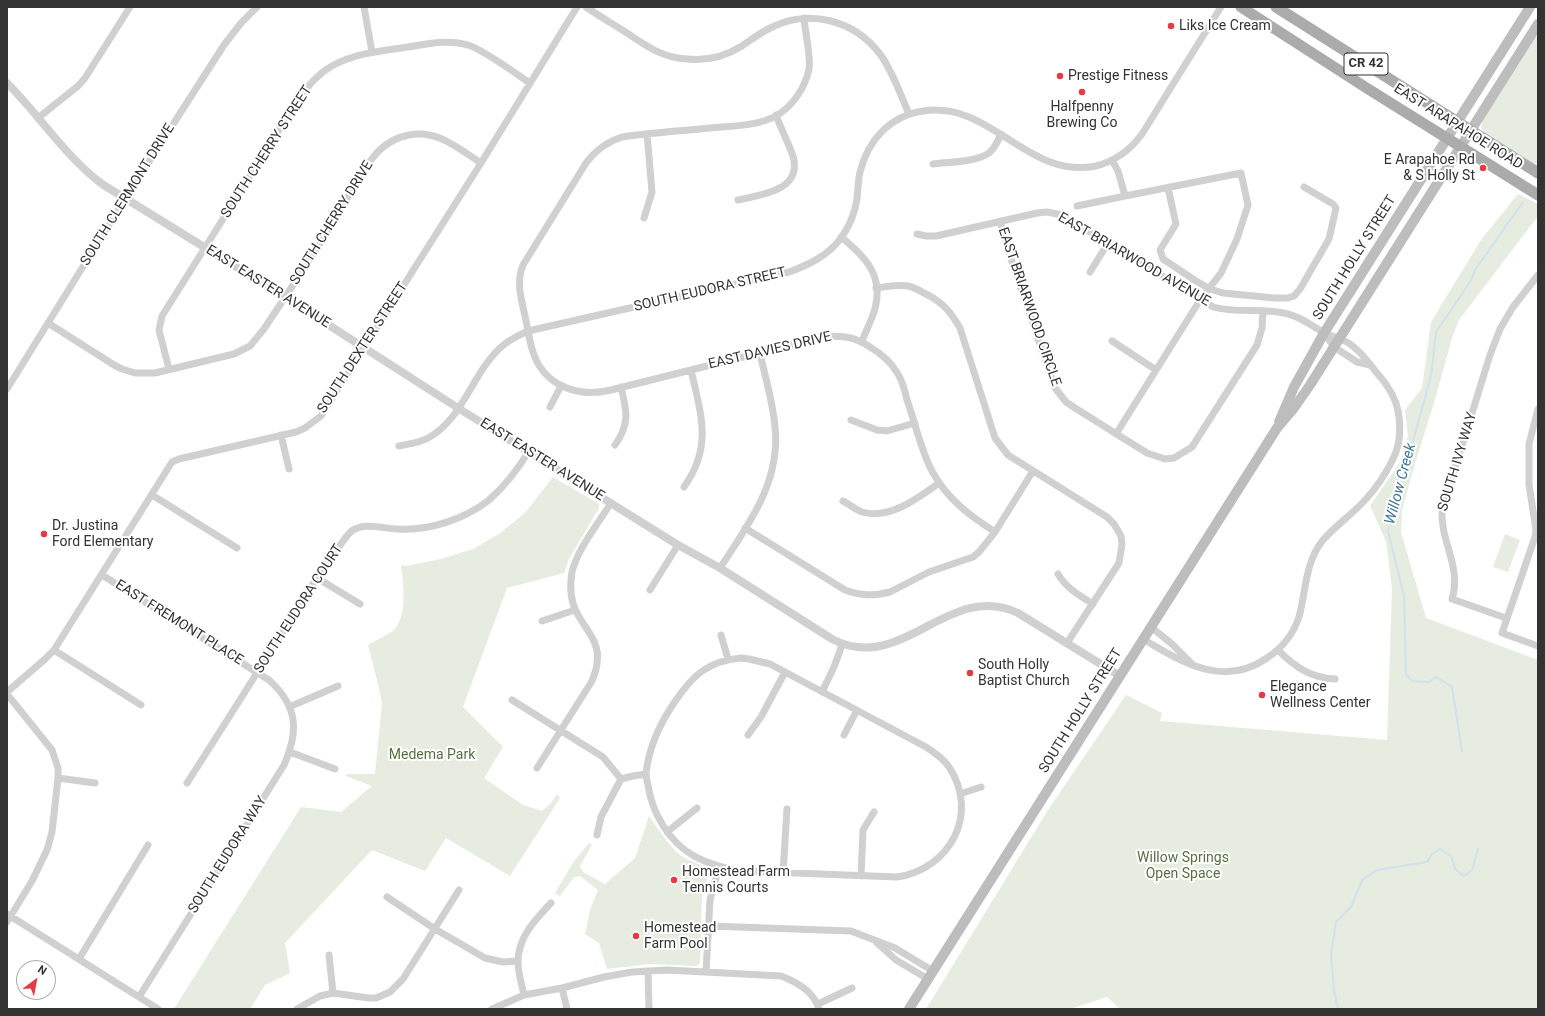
<!DOCTYPE html>
<html>
<head>
<meta charset="utf-8">
<style>
	body { margin:0 }
	#map { position:relative; width:1545px; height:1016px; overflow:hidden; background:#fff; font-family:Roboto,sans-serif }
	canvas { display:block }
	.frame { position:absolute; inset:0; border:8px solid #333; pointer-events:none }
	.north { position:absolute; left:16px; top:960px; width:40px; height:40px; box-sizing:border-box; background:#fff; border:1px solid #adadad; border-radius:50%; rotate:32deg; font-size:11px; font-weight:700; line-height:16px; text-align:center; color:#333 }
	.north::after { content:''; display:block; margin:auto; width:14px; height:18px; background:#e63946; clip-path:polygon(50% 0,100% 100%,50% 72%,0 100%) }
</style>
</head>
<body>
<div id="map">
<canvas width="1545" height="1016"></canvas>
<div class="frame"></div>
<div class="north">N</div>
</div>
<script>
const g = document.querySelector('canvas').getContext('2d');
g.lineJoin = 'round';
function fill(path, color) { g.fillStyle = color; g.fill(path, 'evenodd'); }
function stroke(path, color, width, dash) { g.strokeStyle = color; g.lineWidth = width; g.lineCap = dash ? 'butt' : 'round'; g.setLineDash(dash || []); g.stroke(path); }
function label(font, color, halo, rows, align = 'center') {
  g.font = font + ' Roboto,sans-serif'; g.lineWidth = 4; g.setLineDash([]); g.textBaseline = 'middle'; g.strokeStyle = halo; g.fillStyle = color; for (const [text, x, y, turn = 0] of rows) {
    g.save(); g.translate(x, y); g.rotate((+turn || 0) * Math.PI / 180); g.textAlign = isNaN(turn) ? turn : align; if (halo) g.strokeText(text, 0, 0); g.fillText(text, 0, 0); g.restore();
  }
}
const green = new Path2D(`
	M 1538,34 L 1538,168 L 1486,134 L 1481,128 L 1483,120 Z
	M 1518,194 L 1538,204 L 1538,216 L 1459,320 L 1452,338 L 1434,403 L 1413,470 L 1402,510 L 1401,532 L 1426,618 L 1538,660 L 1538,1009 L 1120,1009 L 1107,997 L 1070,1009 L 926,1009 L 1048,810 L 1126,695 L 1162,713 L 1160,721 L 1387,740 L 1392,589 L 1386,541 L 1370,506 L 1400,462 L 1408,436 L 1405,410 L 1422,388 L 1431,322 L 1481,240 Z
	M 553,477 L 599,504 L 599,508 L 569,559 L 564,573 L 507,588 L 463,707 L 503,747 L 484,778 L 523,805 L 542,811 L 551,803 L 557,794 L 560,798 L 510,876 L 446,838 L 425,871 L 372,850 L 285,943 L 290,973 L 265,985 L 250,1009 L 174,1009 L 301,807 L 341,812 L 372,786 L 346,776 L 346,774 L 375,774 L 382,703 L 378,684 L 368,645 C 374,641 390,634 395,629 C 408,612 403,584 401,565 L 406,566 L 441,559 L 473,549 L 499,534 L 525,513 Z
	M 1505,534 L 1520,540 L 1508,572 L 1493,567 Z
	M 649,816 C 659,830 669,847 683,857 C 692,862 704,864 709,873 L 702,893 L 700,963 L 697,966 L 650,964 L 607,969 L 599,943 L 585,934 L 590,910 L 598,890 L 580,876 L 574,877 L 560,896 L 555,893 L 574,861 L 589,843 L 592,845 L 580,866 L 583,872 L 605,884 L 635,858 Z`);
const stream = new Path2D(`
	M 1462,751 L 1452,687 L 1436,677 L 1429,682 L 1412,681 L 1406,674 L 1404,596 L 1388,531 L 1431,376 L 1436,332 L 1470,282 L 1475,270 L 1523,202
	M 1338,1009 L 1334,990 L 1331,954 L 1336,922 L 1351,907 L 1362,880 L 1377,870 L 1427,862 L 1432,854 L 1440,849 L 1451,856 L 1455,869 L 1464,876 L 1472,870 L 1478,849`);
const minor = new Path2D(`
	M 364,7 L 372,52
	M 586,7 C 599,16 613,24 627,33 C 646,46 663,58 687,59 C 706,61 726,56 742,46 C 751,40 760,33 770,28 C 809,8 854,20 880,54 C 892,70 901,96 909,114
	M 804,18 C 805,32 811,56 809,69 C 805,88 793,106 776,116 C 757,126 732,126 710,128 C 681,131 651,133 622,137 C 606,142 595,151 586,163 L 523,265 C 516,282 521,298 525,316 C 528,328 529,341 533,352 C 544,386 578,398 611,390 L 827,336 C 845,336 855,337 870,347 C 882,354 891,362 898,374 C 903,382 905,391 907,400 C 915,422 921,451 932,471 C 947,499 969,515 995,532
	M 38,118 L 78,86 L 85,78 L 130,7
	M 1112,160 L 1118,171 L 1125,196 L 1241,173 L 1248,205 L 1237,239 L 1221,273 L 1200,300 L 1116,434
	M 933,164 C 948,162 977,162 989,153 C 995,148 998,141 1001,134
	M 1168,188 L 1176,224 L 1160,250 L 1163,259 L 1196,281 L 1210,289 L 1223,293 L 1275,298 L 1288,298 L 1294,296 L 1300,289 L 1329,239 L 1336,208 L 1333,204 L 1304,187
	M 738,200 C 760,195 803,191 793,156 C 788,142 781,129 776,115
	M 1077,206 L 1125,196
	M 644,218 L 652,192 L 647,134
	M 1000,221 L 1012,262 L 1055,388 L 1066,402 L 1075,408 L 1147,453 L 1165,459 L 1174,458 L 1192,447 L 1257,345 L 1262,328 L 1263,311
	M 917,234 L 926,236 L 936,236 L 1037,213 L 1047,212 L 1062,215 L 1213,307 C 1238,314 1264,307 1288,314 C 1301,317 1312,326 1323,332 C 1332,337 1342,338 1350,344 C 1361,352 1365,358 1373,368 C 1377,374 1383,379 1387,386 C 1402,406 1404,439 1392,461 C 1385,475 1376,488 1366,499 C 1353,514 1336,525 1323,540 C 1305,562 1306,591 1299,617 C 1293,635 1282,648 1267,658 C 1224,688 1183,663 1143,639
	M 841,237 C 866,257 885,277 874,312 C 871,321 866,331 862,341
	M 1090,272 L 1108,243
	M 876,288 C 886,287 898,284 908,286 C 913,287 917,289 922,292 C 941,301 949,309 960,328 L 995,438 L 1008,455 L 1107,517 L 1114,524 L 1121,536 L 1122,544 L 1119,563 L 1067,643
	M 48,323 L 114,365 L 122,369 L 135,373 L 155,373 L 234,354 L 250,346 L 264,329 C 289,291 315,253 338,214 C 349,196 367,160 382,148 C 390,141 399,137 409,135 C 437,129 459,149 481,163
	M 1324,333 L 1334,347 L 1357,362 L 1370,365
	M 1112,341 L 1156,370
	M 169,369 L 159,330 L 162,316 L 301,95 C 310,84 319,73 332,66 C 355,53 382,51 408,47 C 428,44 448,39 468,45 C 486,51 513,72 530,83
	M 7,389 L 125,199 L 224,45 L 241,23 L 257,7
	M 550,407 L 561,386
	M 851,420 L 877,430 L 887,431 L 915,423
	M 281,435 L 289,469
	M 615,445 C 630,424 627,411 621,387
	M 399,446 C 409,444 419,443 428,438 C 463,419 472,374 500,348 C 508,340 518,336 528,331 L 789,272 C 808,265 828,256 841,238 C 849,227 855,212 857,199 C 858,190 858,181 860,172 C 868,140 890,116 923,111 C 991,100 1027,180 1096,166 C 1116,161 1131,149 1142,134 L 1221,7
	M 684,487 C 713,446 701,415 691,370
	M 152,495 L 237,548
	M 843,501 C 849,504 856,510 862,512 C 890,520 918,498 939,483
	M 745,528 L 845,590 C 861,596 874,596 890,592 L 929,572 L 973,557 L 979,552 L 995,532 L 1033,471
	M 1538,530 L 1536,530 L 1535,537 L 1502,633 L 1538,646
	M 1538,533 L 1536,530 L 1529,485 L 1529,444 L 1538,409
	M 720,568 C 748,525 781,482 775,427 C 773,402 765,377 760,353
	M 1058,574 C 1066,588 1079,595 1093,604
	M 102,575 L 269,680 C 298,706 299,731 284,765 L 139,997
	M 317,578 L 360,604
	M 650,590 L 678,545
	M 1506,618 L 1452,599 C 1462,567 1440,541 1442,510 L 1490,355 L 1500,329 L 1513,307 L 1538,275
	M 542,621 L 575,610
	M 1151,627 L 1172,644 L 1191,663
	M 721,635 L 728,659
	M 54,650 L 141,705
	M 1279,651 C 1295,667 1311,678 1335,679
	M 741,658 L 749,659 L 770,664 L 926,747 C 935,753 943,758 949,767 C 980,814 950,869 897,877 L 743,871 C 726,868 710,865 694,856 C 669,842 652,813 648,785 C 647,781 646,777 646,773 C 649,747 659,725 674,703 C 692,676 707,661 741,658 Z
	M 7,692 L 44,660 L 54,650 L 172,462 L 179,459 L 296,432 L 305,428 L 321,416 L 481,163 L 577,7
	M 822,692 L 834,667 L 842,645
	M 7,694 L 52,750 L 58,768 L 58,778 L 52,832 L 47,850 L 32,881 L 7,922
	M 512,700 L 603,757 L 621,779
	M 289,707 L 338,686
	M 748,735 L 761,717 L 785,672
	M 844,735 L 857,710
	M 290,752 L 335,769
	M 537,768 L 592,681 C 594,675 597,669 597,663 C 601,642 584,628 576,611 C 570,599 570,584 572,572 C 577,550 599,522 611,503
	M 58,778 L 95,783
	M 187,783 C 225,724 262,665 299,606 C 311,586 324,567 338,548 C 343,542 347,534 353,530 C 366,522 384,529 398,529 C 429,531 465,519 489,500 C 505,486 518,469 529,451
	M 960,794 L 981,787
	M 667,832 L 697,808
	M 597,835 L 601,817 L 621,779 L 633,776 L 646,774
	M 783,873 L 787,809
	M 861,876 L 863,830 L 874,812
	M 387,897 L 435,929 L 485,958 L 503,962 L 518,961
	M 7,914 L 158,1009
	M 709,926 L 851,931 L 895,948 L 933,971
	M 877,943 L 896,960 L 928,979
	M 329,955 L 333,993
	M 79,959 L 148,845
	M 648,971 L 649,1009
	M 706,972 L 710,900 L 719,867
	M 562,988 L 567,1009
	M 524,995 C 522,985 518,973 518,962 C 518,937 535,920 551,903
	M 818,1004 L 852,988
	M 297,1009 L 320,996 L 333,993 L 369,998 L 376,998 L 390,992 L 403,979 L 459,890
	M 492,1009 L 524,995 L 562,988 L 604,977 L 632,972 L 667,970 L 781,976 C 797,982 814,992 819,1009`);
const tertiary = new Path2D(`
	M 7,83 C 40,116 65,156 102,184 L 285,297 L 458,408 L 678,545 L 720,568 L 832,639 C 902,676 948,580 1018,613 L 1120,676`);
const secondary = new Path2D(`
	M 1279,422 L 1294,387 L 1324,333 L 1530,7
	M 909,1009 L 1277,428 L 1294,408 L 1310,385 L 1538,24`);
const primary = new Path2D(`
	M 1241,7 L 1365,87 L 1538,195
	M 1276,7 L 1538,173`);
const markers = [
	[1171,26,4,"#e63946"],
	[1060,76,4,"#e63946"],
	[1082,92,4,"#e63946"],
	[1483,168,4,"#e63946"],
	[44,534,4,"#e63946"],
	[970,673,4,"#e63946"],
	[1262,695,4,"#e63946"],
	[674,880,4,"#e63946"],
	[636,936,4,"#e63946"]
];
const shields = [
	[1366,64,44]
];
const shieldNames = [
	["CR 42",1366,64]
];
const poiNames = [
	["Liks Ice Cream",1179,26],
	["Prestige Fitness",1068,76],
	["Halfpenny",1082,107,"center"],
	["Brewing Co",1082,123,"center"],
	["E Arapahoe Rd",1475,160,"right"],
	["& S Holly St",1475,176,"right"],
	["Dr. Justina",52,526],
	["Ford Elementary",52,542],
	["South Holly",978,665],
	["Baptist Church",978,681],
	["Elegance",1270,687],
	["Wellness Center",1270,703],
	["Homestead Farm",682,872],
	["Tennis Courts",682,888],
	["Homestead",644,928],
	["Farm Pool",644,944]
];
const streetNames = [
	["EAST ARAPAHOE ROAD",1458,127,32],
	["SOUTH CHERRY STREET",267,152,-57],
	["SOUTH CLERMONT DRIVE",128,195,-58],
	["SOUTH CHERRY DRIVE",332,223,-58],
	["SOUTH HOLLY STREET",1355,258,-58],
	["EAST BRIARWOOD AVENUE",1134,260,30],
	["EAST EASTER AVENUE",268,287,32],
	["SOUTH EUDORA STREET",710,290,-13],
	["EAST BRIARWOOD CIRCLE",1029,307,71],
	["SOUTH DEXTER STREET",363,348,-57],
	["EAST DAVIES DRIVE",770,351,-13],
	["EAST EASTER AVENUE",542,460,32],
	["SOUTH IVY WAY",1458,462,-73],
	["SOUTH EUDORA COURT",299,609,-57],
	["EAST FREMONT PLACE",179,623,32],
	["SOUTH HOLLY STREET",1081,711,-58],
	["SOUTH EUDORA WAY",228,855,-58]
];
const parkNames = [
	["Medema Park",432,755],
	["Willow Springs",1183,858],
	["Open Space",1183,874]
];
const waterNames = [
	["Willow Creek",1401,484,-75]
];
fill(green, '#e6ecdf');
stroke(stream, '#cfe2ee', 2);
stroke(minor, '#d0d0d0', 7);
stroke(tertiary, '#d0d0d0', 8);
stroke(secondary, '#bdbdbd', 10);
stroke(primary, '#ababab', 11);
for (const [x, y, r, color] of markers) { const dot = new Path2D(); dot.arc(x, y, r, 0, 2 * Math.PI); g.fillStyle = color; g.fill(dot); stroke(dot, '#fff', 1.5); }
for (const [x, y, w] of shields) { const box = new Path2D(); box.roundRect(x - w / 2, y - 11, w, 22, 3); g.fillStyle = '#fff'; g.fill(box); stroke(box, '#333', 1); }
label('bold 13px', '#333', null, shieldNames);
label('14px', '#333', '#fff', poiNames, 'left');
label('14px', '#333', '#fff', streetNames);
label('14px', '#56703f', '#fff', parkNames);
label('italic 15px', '#3f7597', '#fff', waterNames);
</script>
</body>
</html>
